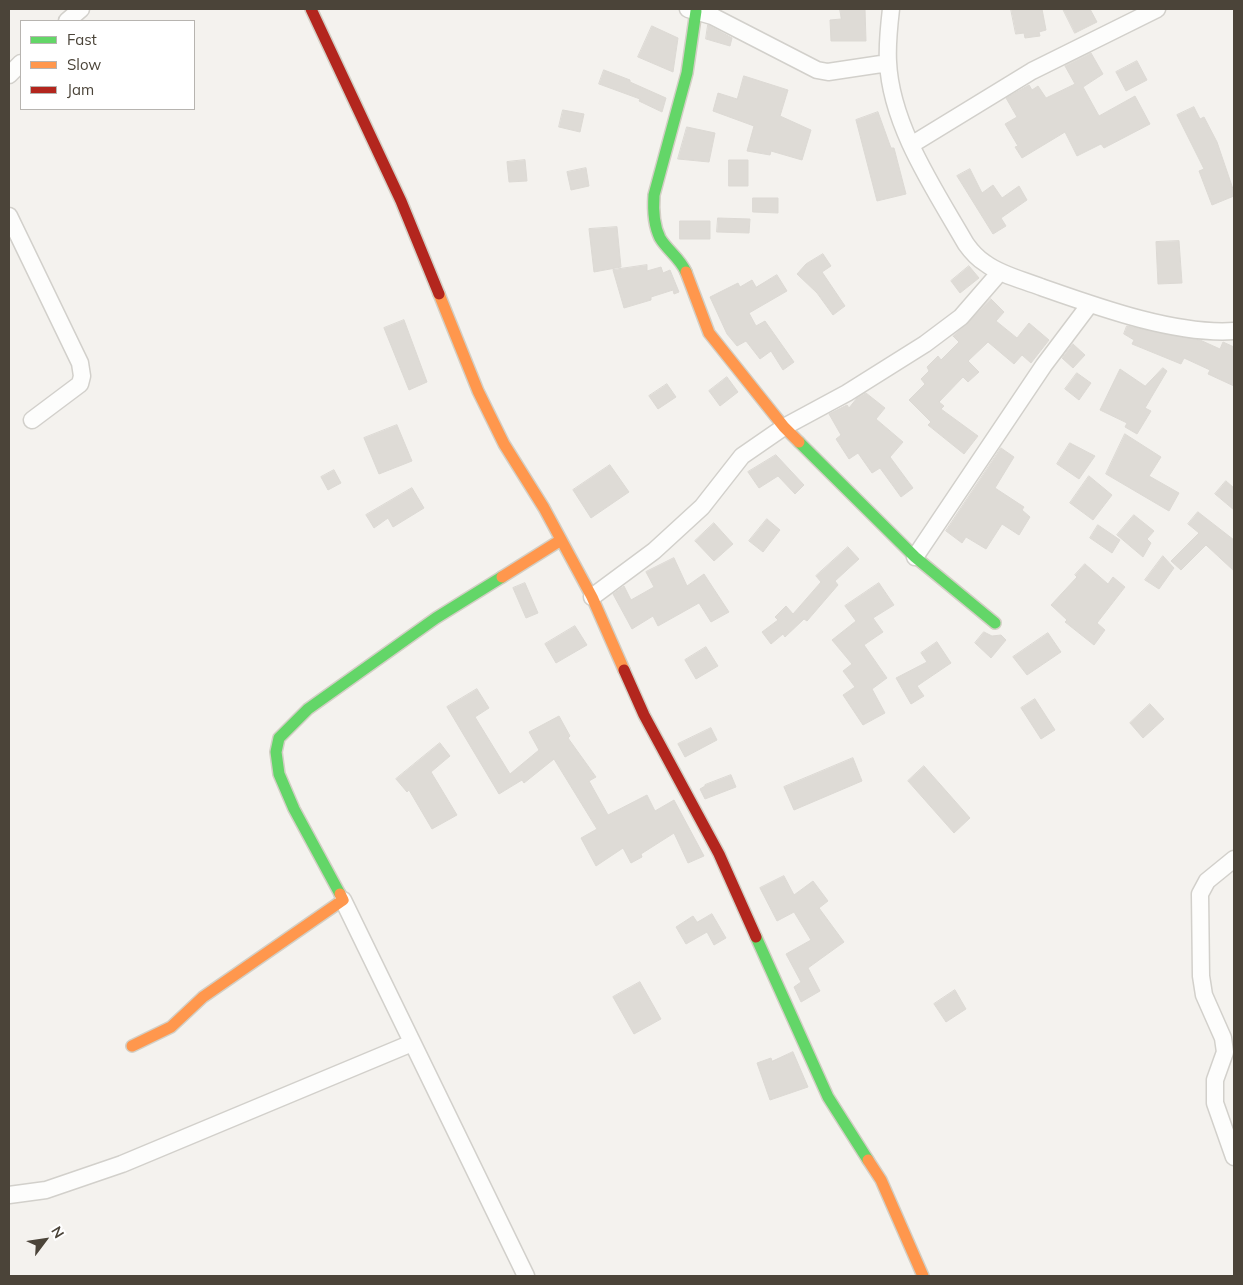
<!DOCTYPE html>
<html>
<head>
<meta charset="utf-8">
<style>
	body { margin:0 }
	#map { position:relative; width:1243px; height:1285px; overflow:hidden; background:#f4f2ee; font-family:Mulish,sans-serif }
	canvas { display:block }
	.frame { position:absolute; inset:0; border:10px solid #4b4439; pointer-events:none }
	.legend { position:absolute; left:20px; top:20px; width:175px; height:90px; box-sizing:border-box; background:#fff; border:1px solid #b7b4b0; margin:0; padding:6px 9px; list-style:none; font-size:15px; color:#4b4439 }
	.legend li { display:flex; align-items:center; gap:10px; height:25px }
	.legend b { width:25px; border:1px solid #b7b4b0 }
	.north { position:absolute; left:20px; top:1215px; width:50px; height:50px; -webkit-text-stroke:4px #fff; paint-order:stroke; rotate:59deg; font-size:14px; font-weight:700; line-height:20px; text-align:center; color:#4b4439 }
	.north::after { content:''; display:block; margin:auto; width:18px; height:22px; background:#4b4439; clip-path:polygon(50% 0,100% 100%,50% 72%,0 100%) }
</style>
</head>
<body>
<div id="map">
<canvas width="1243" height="1285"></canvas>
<div class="frame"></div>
<ul class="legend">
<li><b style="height:6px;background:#63d668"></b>Fast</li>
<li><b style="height:6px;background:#ff974d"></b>Slow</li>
<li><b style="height:6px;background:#b3261e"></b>Jam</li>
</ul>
<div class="north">N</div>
</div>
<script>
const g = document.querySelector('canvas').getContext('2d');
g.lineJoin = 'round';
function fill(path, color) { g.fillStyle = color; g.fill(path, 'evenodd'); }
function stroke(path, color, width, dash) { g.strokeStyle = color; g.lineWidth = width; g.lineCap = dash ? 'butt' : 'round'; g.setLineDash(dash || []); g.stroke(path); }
const building = new Path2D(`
	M 840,9 L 865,9 L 866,41 L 831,41 L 830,20 L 841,19 Z
	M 1011,9 L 1042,9 L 1046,30 L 1039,32 L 1040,36 L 1025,38 L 1024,33 L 1016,34 Z
	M 1063,9 L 1090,9 L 1097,22 L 1075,33 Z
	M 708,25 L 732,38 L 730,46 L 706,39 Z
	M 652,26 L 678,38 L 673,72 L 638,57 Z
	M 1091,53 L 1103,74 L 1083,87 L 1099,116 L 1135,96 L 1150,124 L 1104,148 L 1101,144 L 1077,156 L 1065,132 L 1022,158 L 1015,147 L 1018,146 L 1005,124 L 1017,117 L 1006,98 L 1029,85 L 1032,90 L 1038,86 L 1046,98 L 1075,84 L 1065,66 Z
	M 1137,61 L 1147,80 L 1126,91 L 1116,72 Z
	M 604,70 L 630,80 L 630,82 L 666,98 L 662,112 L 639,101 L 640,99 L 599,84 Z
	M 744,76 L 788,90 L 780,116 L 811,130 L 802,160 L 771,151 L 770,155 L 747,151 L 754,126 L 713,111 L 718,93 L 737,99 Z
	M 1194,107 L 1200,119 L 1204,117 L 1217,142 L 1234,192 L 1234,196 L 1212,205 L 1199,171 L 1204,169 L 1177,115 Z
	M 563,110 L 584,114 L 580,132 L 559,127 Z
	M 878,112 L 891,148 L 894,148 L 906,194 L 877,201 L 856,120 Z
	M 687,127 L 715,133 L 709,162 L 678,159 Z
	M 525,160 L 527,181 L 509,182 L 507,162 Z
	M 729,160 L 748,160 L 748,186 L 729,186 Z
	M 586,168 L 589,186 L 571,190 L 567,172 Z
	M 970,169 L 982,193 L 993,185 L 1002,198 L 1019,186 L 1027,200 L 1001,218 L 1006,226 L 993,234 L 957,176 Z
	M 753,198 L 778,198 L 778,213 L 753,212 Z
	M 718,218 L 750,219 L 749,233 L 717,232 Z
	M 680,221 L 710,221 L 710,239 L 680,239 Z
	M 617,227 L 621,267 L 594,272 L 589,229 Z
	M 1179,241 L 1182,283 L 1158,284 L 1156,242 Z
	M 823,254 L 831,266 L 822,272 L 845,306 L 833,315 L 817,293 L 797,274 L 806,264 Z
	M 647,265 L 647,271 L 661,267 L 663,273 L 670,270 L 679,292 L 674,294 L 673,290 L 651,297 L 651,300 L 624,308 L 613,270 Z
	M 969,266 L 979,278 L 960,293 L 951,281 Z
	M 777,275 L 787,291 L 749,313 L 756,326 L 765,321 L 794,362 L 783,370 L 771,351 L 760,359 L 746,341 L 737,346 L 727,334 L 710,297 L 738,283 L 740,287 L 752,280 L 756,287 Z
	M 991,299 L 1004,312 L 996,321 L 1017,338 L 1029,323 L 1049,340 L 1031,363 L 1022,355 L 1014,364 L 988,342 L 968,361 L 979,372 L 968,382 L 963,377 L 939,402 L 944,406 L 941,409 L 978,436 L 964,454 L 928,425 L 931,422 L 909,400 L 925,384 L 921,379 L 929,371 L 927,367 L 938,356 L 941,360 L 959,342 L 953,336 Z
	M 404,320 L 427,382 L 409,390 L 384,328 Z
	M 1127,326 L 1200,340 L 1220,349 L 1223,342 L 1234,347 L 1234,386 L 1208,374 L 1210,370 L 1184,358 L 1181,364 L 1132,344 L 1134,340 L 1124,334 Z
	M 1073,344 L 1085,355 L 1073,368 L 1062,358 Z
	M 1163,368 L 1167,371 L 1145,408 L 1151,411 L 1137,434 L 1125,427 L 1127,423 L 1100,410 L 1120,369 L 1145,386 Z
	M 1077,373 L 1091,383 L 1079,400 L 1065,389 Z
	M 727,377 L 738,392 L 720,406 L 709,391 Z
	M 667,384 L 676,397 L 658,409 L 649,396 Z
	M 866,393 L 885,408 L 876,419 L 903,442 L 890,457 L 913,488 L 901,497 L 880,468 L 872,473 L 858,453 L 849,459 L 836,439 L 841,435 L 829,414 L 847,405 L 849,408 L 857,398 Z
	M 397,425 L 412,461 L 379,474 L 364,438 Z
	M 1125,434 L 1161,457 L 1149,476 L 1179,493 L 1169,511 L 1106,474 Z
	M 1070,443 L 1095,456 L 1079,479 L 1057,464 Z
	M 1001,448 L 1014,457 L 995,488 L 1024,507 L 1022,510 L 1030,517 L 1019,535 L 1002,524 L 986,549 L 966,537 L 962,543 L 946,531 Z
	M 776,455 L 804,485 L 795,494 L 778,476 L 759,488 L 748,472 Z
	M 610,465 L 629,492 L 591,518 L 573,490 Z
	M 334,470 L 341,483 L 328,490 L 321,477 Z
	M 1089,476 L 1112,495 L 1093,520 L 1070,503 Z
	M 1226,481 L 1234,488 L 1234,510 L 1215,494 Z
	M 412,488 L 424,508 L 393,527 L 388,518 L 374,528 L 366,515 Z
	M 1198,512 L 1234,540 L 1234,571 L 1206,545 L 1181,570 L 1171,561 L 1199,533 L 1188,524 Z
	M 1134,515 L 1154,531 L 1147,539 L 1151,543 L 1143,557 L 1117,535 Z
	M 767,519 L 780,530 L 763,552 L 749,541 Z
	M 714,523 L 733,544 L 714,561 L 695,541 Z
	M 1098,525 L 1120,540 L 1112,553 L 1090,538 Z
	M 848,547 L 859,559 L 835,581 L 838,585 L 807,621 L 804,619 L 785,637 L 783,634 L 771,644 L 762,632 L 778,620 L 775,617 L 786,606 L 793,614 L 821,582 L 816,576 Z
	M 1163,556 L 1174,568 L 1159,589 L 1145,580 Z
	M 674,558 L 687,586 L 704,574 L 729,612 L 711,622 L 699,603 L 658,626 L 653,616 L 632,629 L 613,594 L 624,586 L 631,600 L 654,587 L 646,572 Z
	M 1085,564 L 1108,584 L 1113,577 L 1125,587 L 1097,623 L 1105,630 L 1094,645 L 1065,622 L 1067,620 L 1051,605 L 1077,577 L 1075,575 Z
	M 525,583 L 538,613 L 526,618 L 513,588 Z
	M 879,583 L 894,605 L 873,618 L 883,632 L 864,645 L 887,678 L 872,689 L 885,713 L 863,725 L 843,695 L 855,687 L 843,671 L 852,664 L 832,640 L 856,621 L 845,606 Z
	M 575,626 L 587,645 L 556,663 L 545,644 Z
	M 984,632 L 992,636 L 1001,635 L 1006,640 L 991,658 L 975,643 Z
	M 1048,633 L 1061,652 L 1027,675 L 1013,657 Z
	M 937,642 L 951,663 L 917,686 L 924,696 L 911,704 L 896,678 L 927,662 L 921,653 Z
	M 706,647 L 718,666 L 696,679 L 685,660 Z
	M 477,689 L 489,708 L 475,717 L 510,774 L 539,750 L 529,732 L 559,716 L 570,736 L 568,738 L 596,777 L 589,781 L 608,815 L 647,795 L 655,811 L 674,800 L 704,856 L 688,863 L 674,833 L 641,854 L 642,857 L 631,863 L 623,848 L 596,866 L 581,838 L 597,829 L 554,759 L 524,783 L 522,780 L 499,794 L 447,707 Z
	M 1035,699 L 1055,730 L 1041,739 L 1021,708 Z
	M 1150,704 L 1164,719 L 1143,738 L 1130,723 Z
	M 711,728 L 717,740 L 685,757 L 678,744 Z
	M 440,743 L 450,756 L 431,772 L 457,815 L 432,829 L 409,790 L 407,792 L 396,779 Z
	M 853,758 L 862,781 L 794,810 L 784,787 Z
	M 924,766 L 970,818 L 954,833 L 908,781 Z
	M 731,775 L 736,787 L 705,799 L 700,789 L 705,786 L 705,785 Z
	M 784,876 L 794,895 L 813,881 L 828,901 L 819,908 L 844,942 L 808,968 L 820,991 L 801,1002 L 794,987 L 801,982 L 786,954 L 811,940 L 794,912 L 777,921 L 760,888 Z
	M 712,914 L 726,938 L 714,945 L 707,932 L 686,944 L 676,927 L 693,916 L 697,922 Z
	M 640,982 L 661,1019 L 634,1034 L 613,997 Z
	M 955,990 L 966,1009 L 946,1022 L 934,1004 Z
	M 793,1052 L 808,1087 L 770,1100 L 757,1063 L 771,1058 L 772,1061 Z`);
const street = new Path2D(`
	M 688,9 L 712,16 L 817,70 L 828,72 L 888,63
	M 891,9 C 889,26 887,45 888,62 C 891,126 935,190 966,244 C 971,251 977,258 985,263 C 1001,275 1023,280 1041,287 C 1098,307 1175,335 1234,331
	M 67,21 L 81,9
	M 9,75 L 21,63
	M 911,145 L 1032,71 L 1157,9
	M 9,216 L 80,363 L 82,376 L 80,384 L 32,420
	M 915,557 L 1044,365 L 1090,304
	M 592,597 L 654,551 L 702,507 L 742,456 L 784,427 L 847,393 L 925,344 L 961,317 L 1000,272
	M 1234,859 L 1207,881 L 1200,894 L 1201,976 L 1204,995 L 1223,1038 L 1225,1052 L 1215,1080 L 1215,1103 L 1234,1157
	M 343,900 L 526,1276
	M 9,1195 L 46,1190 L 122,1164 L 412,1043`);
const fast = new Path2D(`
	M 686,272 C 680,258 667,250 660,238 C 653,224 653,209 654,195 L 687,73 L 696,11
	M 799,442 L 915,557 L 995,623
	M 340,894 L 294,809 L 279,774 L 276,752 L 279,738 L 308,709 L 436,618 L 502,577
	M 756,937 L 828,1097 L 868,1160`);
const slow = new Path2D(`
	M 686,272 L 709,333 L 784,427 L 799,442
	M 439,294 L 478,391 L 504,444 L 544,508 L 592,597 L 624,670
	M 502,577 L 561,540
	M 132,1046 L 171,1027 L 203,997 L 343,900 L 340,894
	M 868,1160 L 881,1180 L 923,1276`);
const jam = new Path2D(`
	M 311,9 L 401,201 L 439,294
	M 624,670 L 644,715 L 719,854 L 756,937`);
fill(building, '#dedbd6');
stroke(building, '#dcd9d4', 1);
stroke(street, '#d2d0cb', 19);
stroke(fast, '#d3cfc5', 14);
stroke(slow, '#d3cfc5', 14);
stroke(jam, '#d3cfc5', 14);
stroke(street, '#fdfdfc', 16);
stroke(fast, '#63d668', 11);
stroke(slow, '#ff974d', 11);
stroke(jam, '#b3261e', 11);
</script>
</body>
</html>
